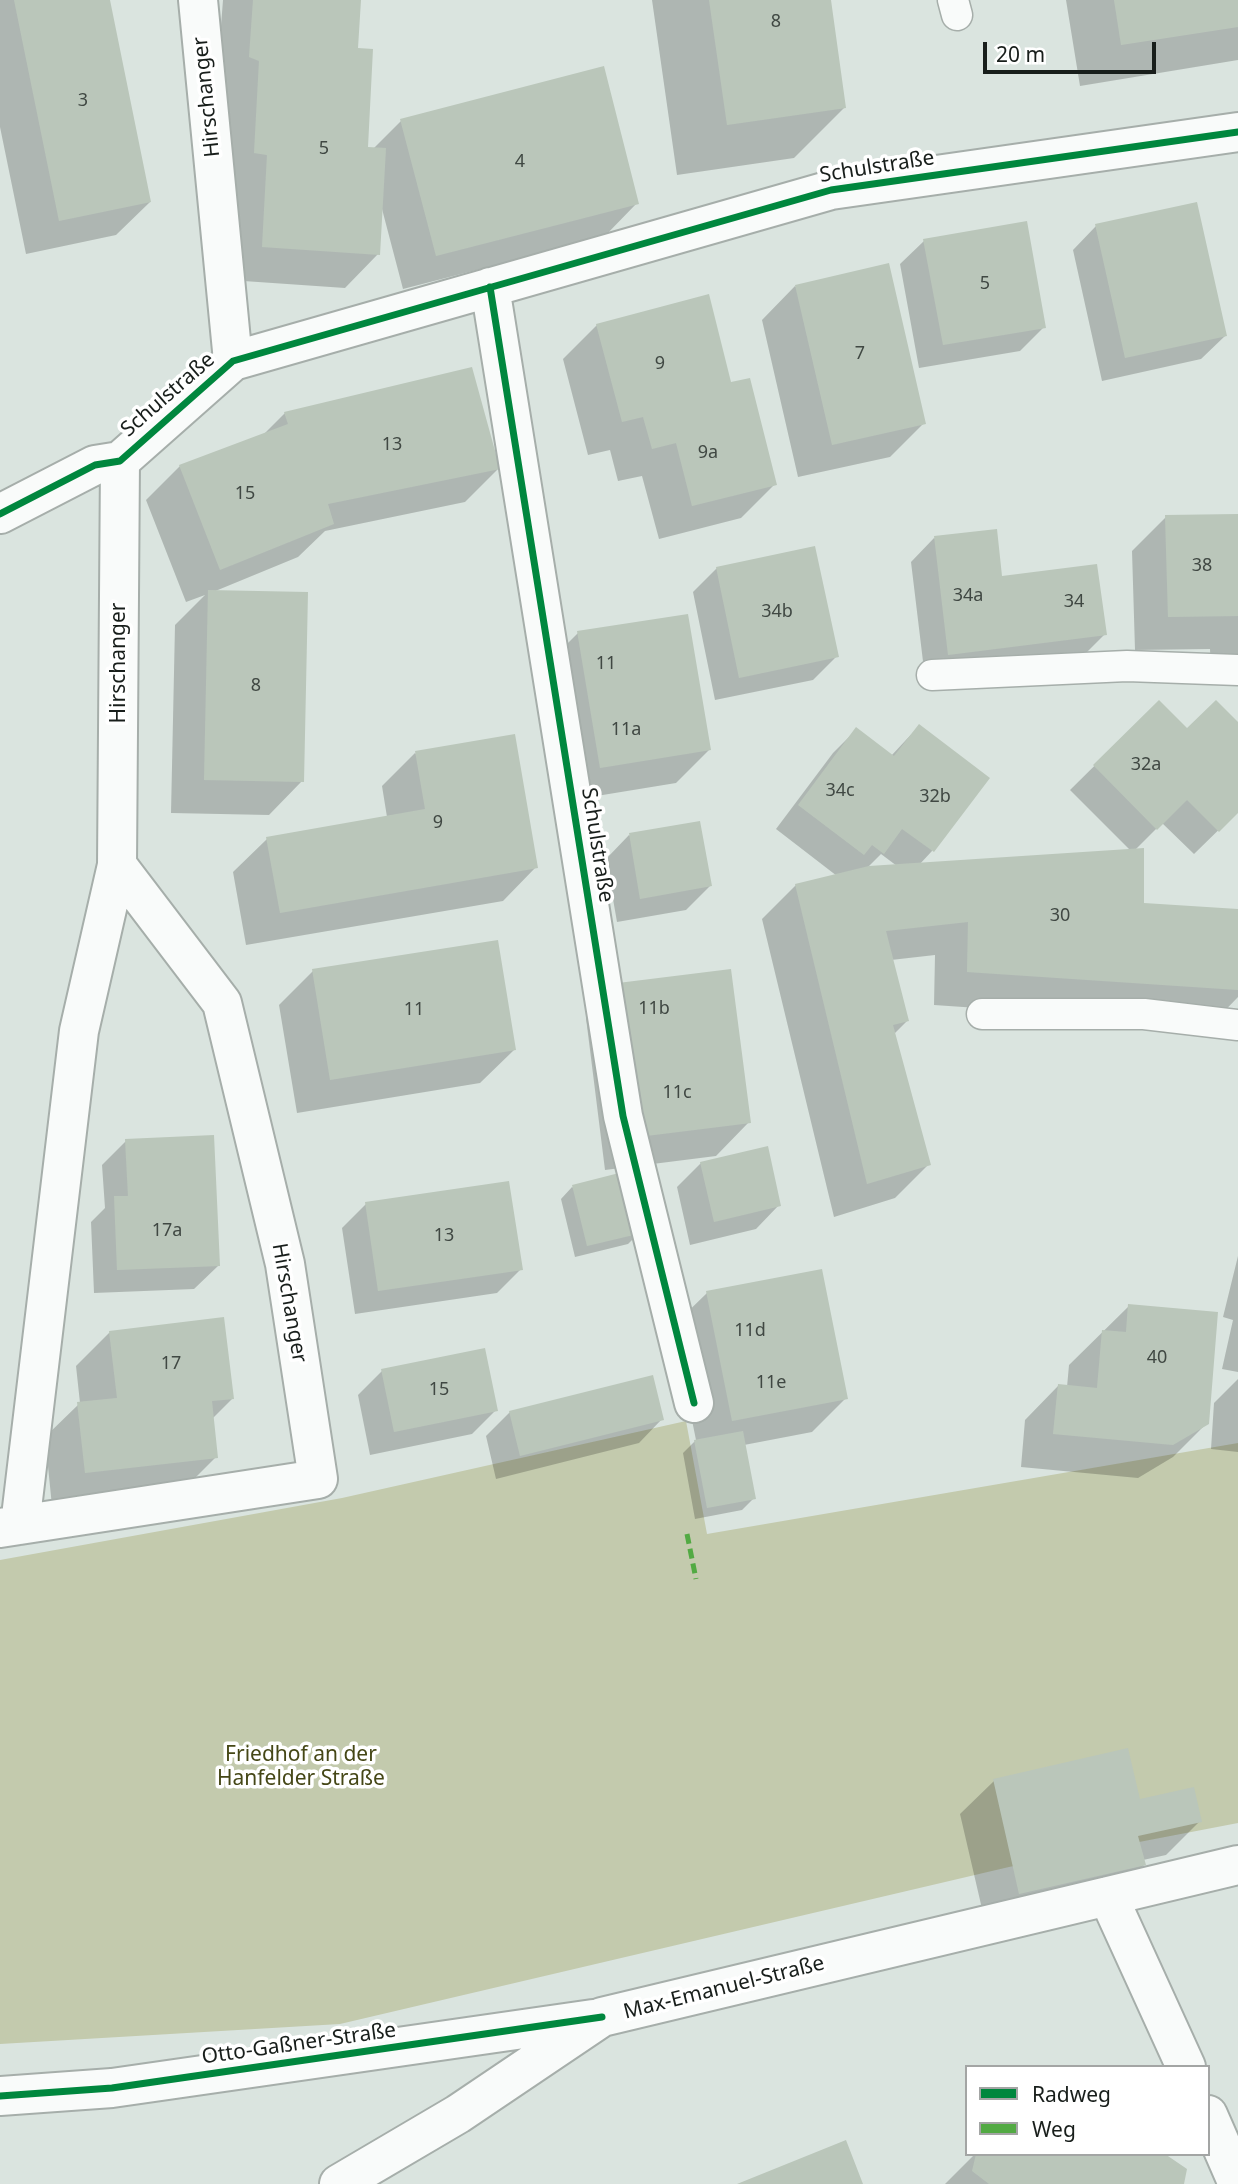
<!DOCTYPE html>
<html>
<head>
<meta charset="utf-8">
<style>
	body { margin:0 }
	#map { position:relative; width:1238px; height:2184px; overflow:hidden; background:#dae4df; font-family:"Noto Sans",sans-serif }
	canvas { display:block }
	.legend { position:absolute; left:965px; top:2065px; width:245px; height:91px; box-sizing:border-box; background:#fff; border:2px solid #a3a5a4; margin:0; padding:9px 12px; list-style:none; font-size:21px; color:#181e1b }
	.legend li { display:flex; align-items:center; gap:14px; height:35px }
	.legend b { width:35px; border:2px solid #a3a5a4 }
	.scale { position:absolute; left:983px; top:42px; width:173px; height:32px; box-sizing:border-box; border:4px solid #181e1b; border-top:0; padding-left:9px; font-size:21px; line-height:24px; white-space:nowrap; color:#181e1b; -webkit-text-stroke:5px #fff; paint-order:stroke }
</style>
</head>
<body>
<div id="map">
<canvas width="1238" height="2184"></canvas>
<ul class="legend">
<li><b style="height:9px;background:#00873e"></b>Radweg</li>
<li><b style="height:9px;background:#52aa43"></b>Weg</li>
</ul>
<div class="scale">20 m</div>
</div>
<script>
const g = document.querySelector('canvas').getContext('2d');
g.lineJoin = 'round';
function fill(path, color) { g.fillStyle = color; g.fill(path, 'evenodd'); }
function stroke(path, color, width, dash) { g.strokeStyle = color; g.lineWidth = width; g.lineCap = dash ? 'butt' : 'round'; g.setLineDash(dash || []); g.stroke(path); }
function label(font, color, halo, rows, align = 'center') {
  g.font = font + ' "Noto Sans",sans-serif'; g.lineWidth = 7; g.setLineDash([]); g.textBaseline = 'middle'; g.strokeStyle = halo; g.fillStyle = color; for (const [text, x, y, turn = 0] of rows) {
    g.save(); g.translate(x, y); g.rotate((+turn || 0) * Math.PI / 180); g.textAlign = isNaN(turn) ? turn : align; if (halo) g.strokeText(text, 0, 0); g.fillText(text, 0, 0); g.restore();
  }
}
const green = new Path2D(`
	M 686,1421 L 707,1534 L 1238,1443 L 1238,1823 L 1009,1867 L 340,2024 L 0,2044 L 0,1560 L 342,1498 Z`);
const shadow = new Path2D(`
	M 0,0 L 108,0 L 150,202 L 116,235 L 26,254 L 0,127 Z
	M 223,0 L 359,0 L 356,49 L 366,149 L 373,149 L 401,121 L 637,203 L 604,237 L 403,289 L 382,209 L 378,254 L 345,288 L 229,280 L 216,90 Z
	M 652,0 L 829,0 L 844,108 L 794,158 L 677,175 Z
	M 1066,0 L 1238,0 L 1238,60 L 1080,86 Z
	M 1096,226 L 1225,336 L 1201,359 L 1102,381 L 1073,250 Z
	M 924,241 L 1044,327 L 1020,351 L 919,368 L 900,264 Z
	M 795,286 L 924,423 L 890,457 L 798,477 L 762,320 Z
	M 597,325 L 730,384 L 775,484 L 741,518 L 659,539 L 642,476 L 618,481 L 610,450 L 588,455 L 563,359 Z
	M 285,413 L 498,469 L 465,502 L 325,531 L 298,557 L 213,592 L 302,781 L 269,815 L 171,813 L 175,625 L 205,595 L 186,602 L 146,500 L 180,466 L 263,435 Z
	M 1238,515 L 1238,672 L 1211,673 L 1210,649 L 1135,650 L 1132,551 L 1166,517 Z
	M 934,538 L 1001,577 L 1105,634 L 1081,658 L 925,678 L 911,562 Z
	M 717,568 L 837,656 L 813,680 L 715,700 L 693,592 Z
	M 578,633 L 709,750 L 676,783 L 566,801 L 544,667 Z
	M 1159,702 L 1187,731 L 1238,725 L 1238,811 L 1194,854 L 1162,823 L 1135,850 L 1142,905 L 1238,911 L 1238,997 L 1212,1024 L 934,1005 L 935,955 L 891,960 L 907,1021 L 894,1034 L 929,1164 L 895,1198 L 834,1217 L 762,919 L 796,885 L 837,876 L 776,829 L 833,753 L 857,729 L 891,756 L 919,726 L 932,851 L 919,865 L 1130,850 L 1070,790 ZM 881,854 L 897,866 L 867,868 Z
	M 415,753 L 536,867 L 503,901 L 246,945 L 233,872 L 267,839 L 387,817 L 382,786 Z
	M 629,835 L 710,886 L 686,910 L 617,922 L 606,859 Z
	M 313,971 L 514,1050 L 480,1083 L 297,1113 L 279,1005 Z
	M 619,985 L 749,1122 L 716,1156 L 605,1170 L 586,1018 Z
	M 126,1141 L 218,1266 L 194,1289 L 94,1293 L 91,1222 L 105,1208 L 102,1165 Z
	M 701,1163 L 779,1205 L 756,1229 L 690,1245 L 677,1187 Z
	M 572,1187 L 640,1232 L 628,1244 L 575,1257 L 561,1199 Z
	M 366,1204 L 521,1269 L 497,1293 L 355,1314 L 342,1228 Z
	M 1238,1256 L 1238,1372 L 1222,1369 L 1233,1320 L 1223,1317 Z
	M 707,1293 L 846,1398 L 812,1432 L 744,1445 L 754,1498 L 742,1510 L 695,1519 L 683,1453 L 696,1440 L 673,1326 Z
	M 1129,1306 L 1207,1423 L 1173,1457 L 1138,1478 L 1021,1467 L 1025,1420 L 1058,1386 L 1067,1387 L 1069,1365 Z
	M 110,1332 L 232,1399 L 212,1419 L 216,1457 L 182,1491 L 52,1506 L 45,1437 L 80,1403 L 76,1366 Z
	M 382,1371 L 496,1410 L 472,1434 L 370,1455 L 358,1395 Z
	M 1238,1379 L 1238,1452 L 1211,1449 L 1214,1403 Z
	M 510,1412 L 662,1419 L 639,1443 L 496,1479 L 486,1436 Z
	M 994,1781 L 1138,1801 L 1200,1821 L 1166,1855 L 1143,1860 L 1144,1865 L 1110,1899 L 986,1926 L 960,1814 Z
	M 975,2154 L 1162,2154 L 1182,2184 L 945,2184 Z`);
const building = new Path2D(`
	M 14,0 L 110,0 L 151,202 L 59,221 Z
	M 253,0 L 361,0 L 358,48 L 373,49 L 368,147 L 386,148 L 380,255 L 262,247 L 267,155 L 254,153 L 259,61 L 249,57 Z
	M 709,0 L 831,0 L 846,108 L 727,125 Z
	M 1114,0 L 1238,0 L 1238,27 L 1121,45 Z
	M 604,66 L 639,204 L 436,256 L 400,119 Z
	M 1197,202 L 1227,336 L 1125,358 L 1095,224 Z
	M 1027,221 L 1046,328 L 943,345 L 923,239 Z
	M 889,263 L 926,424 L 832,445 L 795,285 Z
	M 709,294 L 731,382 L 750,378 L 777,485 L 692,506 L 676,443 L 652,449 L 643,417 L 622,422 L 596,324 Z
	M 472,367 L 500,469 L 328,504 L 334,524 L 220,570 L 179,465 L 288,424 L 284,412 Z
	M 1238,514 L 1238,616 L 1168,617 L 1165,515 Z
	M 997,529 L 1002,576 L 1097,564 L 1107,635 L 948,655 L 934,536 Z
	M 815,546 L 839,657 L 739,678 L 716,567 Z
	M 208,590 L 308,592 L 304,782 L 204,780 Z
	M 688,614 L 711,750 L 600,768 L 577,631 Z
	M 1159,700 L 1187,728 L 1216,700 L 1238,722 L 1238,813 L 1219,832 L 1187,800 L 1157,830 L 1093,765 Z
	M 919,724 L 990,778 L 934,852 L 902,829 L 884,854 L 872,845 L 864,855 L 798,805 L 856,727 L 894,756 Z
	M 515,734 L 538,868 L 280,913 L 266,837 L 425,809 L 415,751 Z
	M 700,821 L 712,886 L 640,899 L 629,833 Z
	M 1144,848 L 1144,903 L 1238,909 L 1238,990 L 967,972 L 968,922 L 886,931 L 909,1021 L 893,1025 L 931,1165 L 867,1184 L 795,884 L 869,866 Z
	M 498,940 L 516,1050 L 330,1080 L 312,969 Z
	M 731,969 L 751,1123 L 638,1137 L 618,983 Z
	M 214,1135 L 220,1266 L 117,1270 L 114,1196 L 128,1196 L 125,1139 Z
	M 768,1146 L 781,1206 L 714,1222 L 700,1162 Z
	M 627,1171 L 642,1233 L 587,1246 L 572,1185 Z
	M 509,1181 L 523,1270 L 378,1291 L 365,1202 Z
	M 822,1269 L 848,1399 L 732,1421 L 706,1291 Z
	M 1128,1304 L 1218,1312 L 1209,1424 L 1173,1445 L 1053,1434 L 1058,1384 L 1097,1388 L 1102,1330 L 1126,1332 Z
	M 224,1317 L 234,1399 L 212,1401 L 218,1458 L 85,1473 L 77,1402 L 117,1398 L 109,1331 Z
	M 485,1348 L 498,1411 L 394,1432 L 381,1369 Z
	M 653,1375 L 664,1420 L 520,1456 L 509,1411 Z
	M 743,1431 L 756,1499 L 707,1508 L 694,1440 Z
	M 1128,1748 L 1140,1799 L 1194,1787 L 1202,1822 L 1138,1836 L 1146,1865 L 1019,1894 L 993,1779 Z
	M 846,2140 L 863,2184 L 737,2184 Z
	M 976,2154 L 1165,2154 L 1187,2169 L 1184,2184 L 989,2184 L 972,2171 Z`);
const service = new Path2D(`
	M 953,0 L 957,15
	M 932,675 L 1127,666 L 1238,670
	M 982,1014 L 1144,1014 L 1238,1025`);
const minor = new Path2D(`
	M 198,0 L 233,361
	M 490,287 L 623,1116 L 694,1403
	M 0,514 L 95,465 L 120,461 L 233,361 L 831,190 L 1238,132
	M 20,1525 L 79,1031 L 117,865 L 120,461
	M 0,1528 L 318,1479 L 285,1264 L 222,1003 L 117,865
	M 1108,1896 L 1186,2067
	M 0,2096 L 112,2088 L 593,2019
	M 1208,2115 L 1238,2184
	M 339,2184 L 458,2114 L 602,2017 L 1238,1865`);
const quiet = new Path2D(`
	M 687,1534 L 696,1579`);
const cycleway = new Path2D(`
	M 490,287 L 623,1116 L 694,1403
	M 0,514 L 95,465 L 120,461 L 233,361 L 831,190 L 1238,132
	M 0,2096 L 112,2088 L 602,2017`);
const numberNames = [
	["8",776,22],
	["3",83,101],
	["5",324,149],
	["4",520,162],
	["5",985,284],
	["7",860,354],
	["9",660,364],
	["13",392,445],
	["9a",708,453],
	["15",245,494],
	["38",1202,566],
	["34a",968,596],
	["34",1074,602],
	["34b",777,612],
	["11",606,664],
	["8",256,686],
	["11a",626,730],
	["32a",1146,765],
	["34c",840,791],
	["32b",935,797],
	["9",438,823],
	["30",1060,916],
	["11b",654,1009],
	["11",414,1010],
	["11c",677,1093],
	["17a",167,1231],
	["13",444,1236],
	["11d",750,1331],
	["40",1157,1358],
	["17",171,1364],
	["11e",771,1383],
	["15",439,1390]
];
const streetNames = [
	["Hirschanger",207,97,-96],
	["Schulstraße",877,167,-9],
	["Schulstraße",168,395,-41],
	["Hirschanger",119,663,-90],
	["Schulstraße",597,845,81],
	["Hirschanger",289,1303,80],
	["Max-Emanuel-Straße",724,1988,-14],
	["Otto-Gaßner-Straße",299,2044,-8]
];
const parkNames = [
	["Friedhof an der",301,1755],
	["Hanfelder Straße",301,1779]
];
fill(green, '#c3caad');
fill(shadow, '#0003');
fill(building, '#bac6ba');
stroke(service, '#a6aeaa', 33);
stroke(minor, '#a6aeaa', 42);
stroke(service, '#f9fbfa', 30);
stroke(minor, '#f9fbfa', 38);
stroke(quiet, '#52aa43', 5, [10, 5]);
stroke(cycleway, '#00873e', 7);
label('18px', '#404843', null, numberNames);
label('21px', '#181e1b', '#fff', streetNames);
label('21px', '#454716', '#fff', parkNames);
</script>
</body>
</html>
